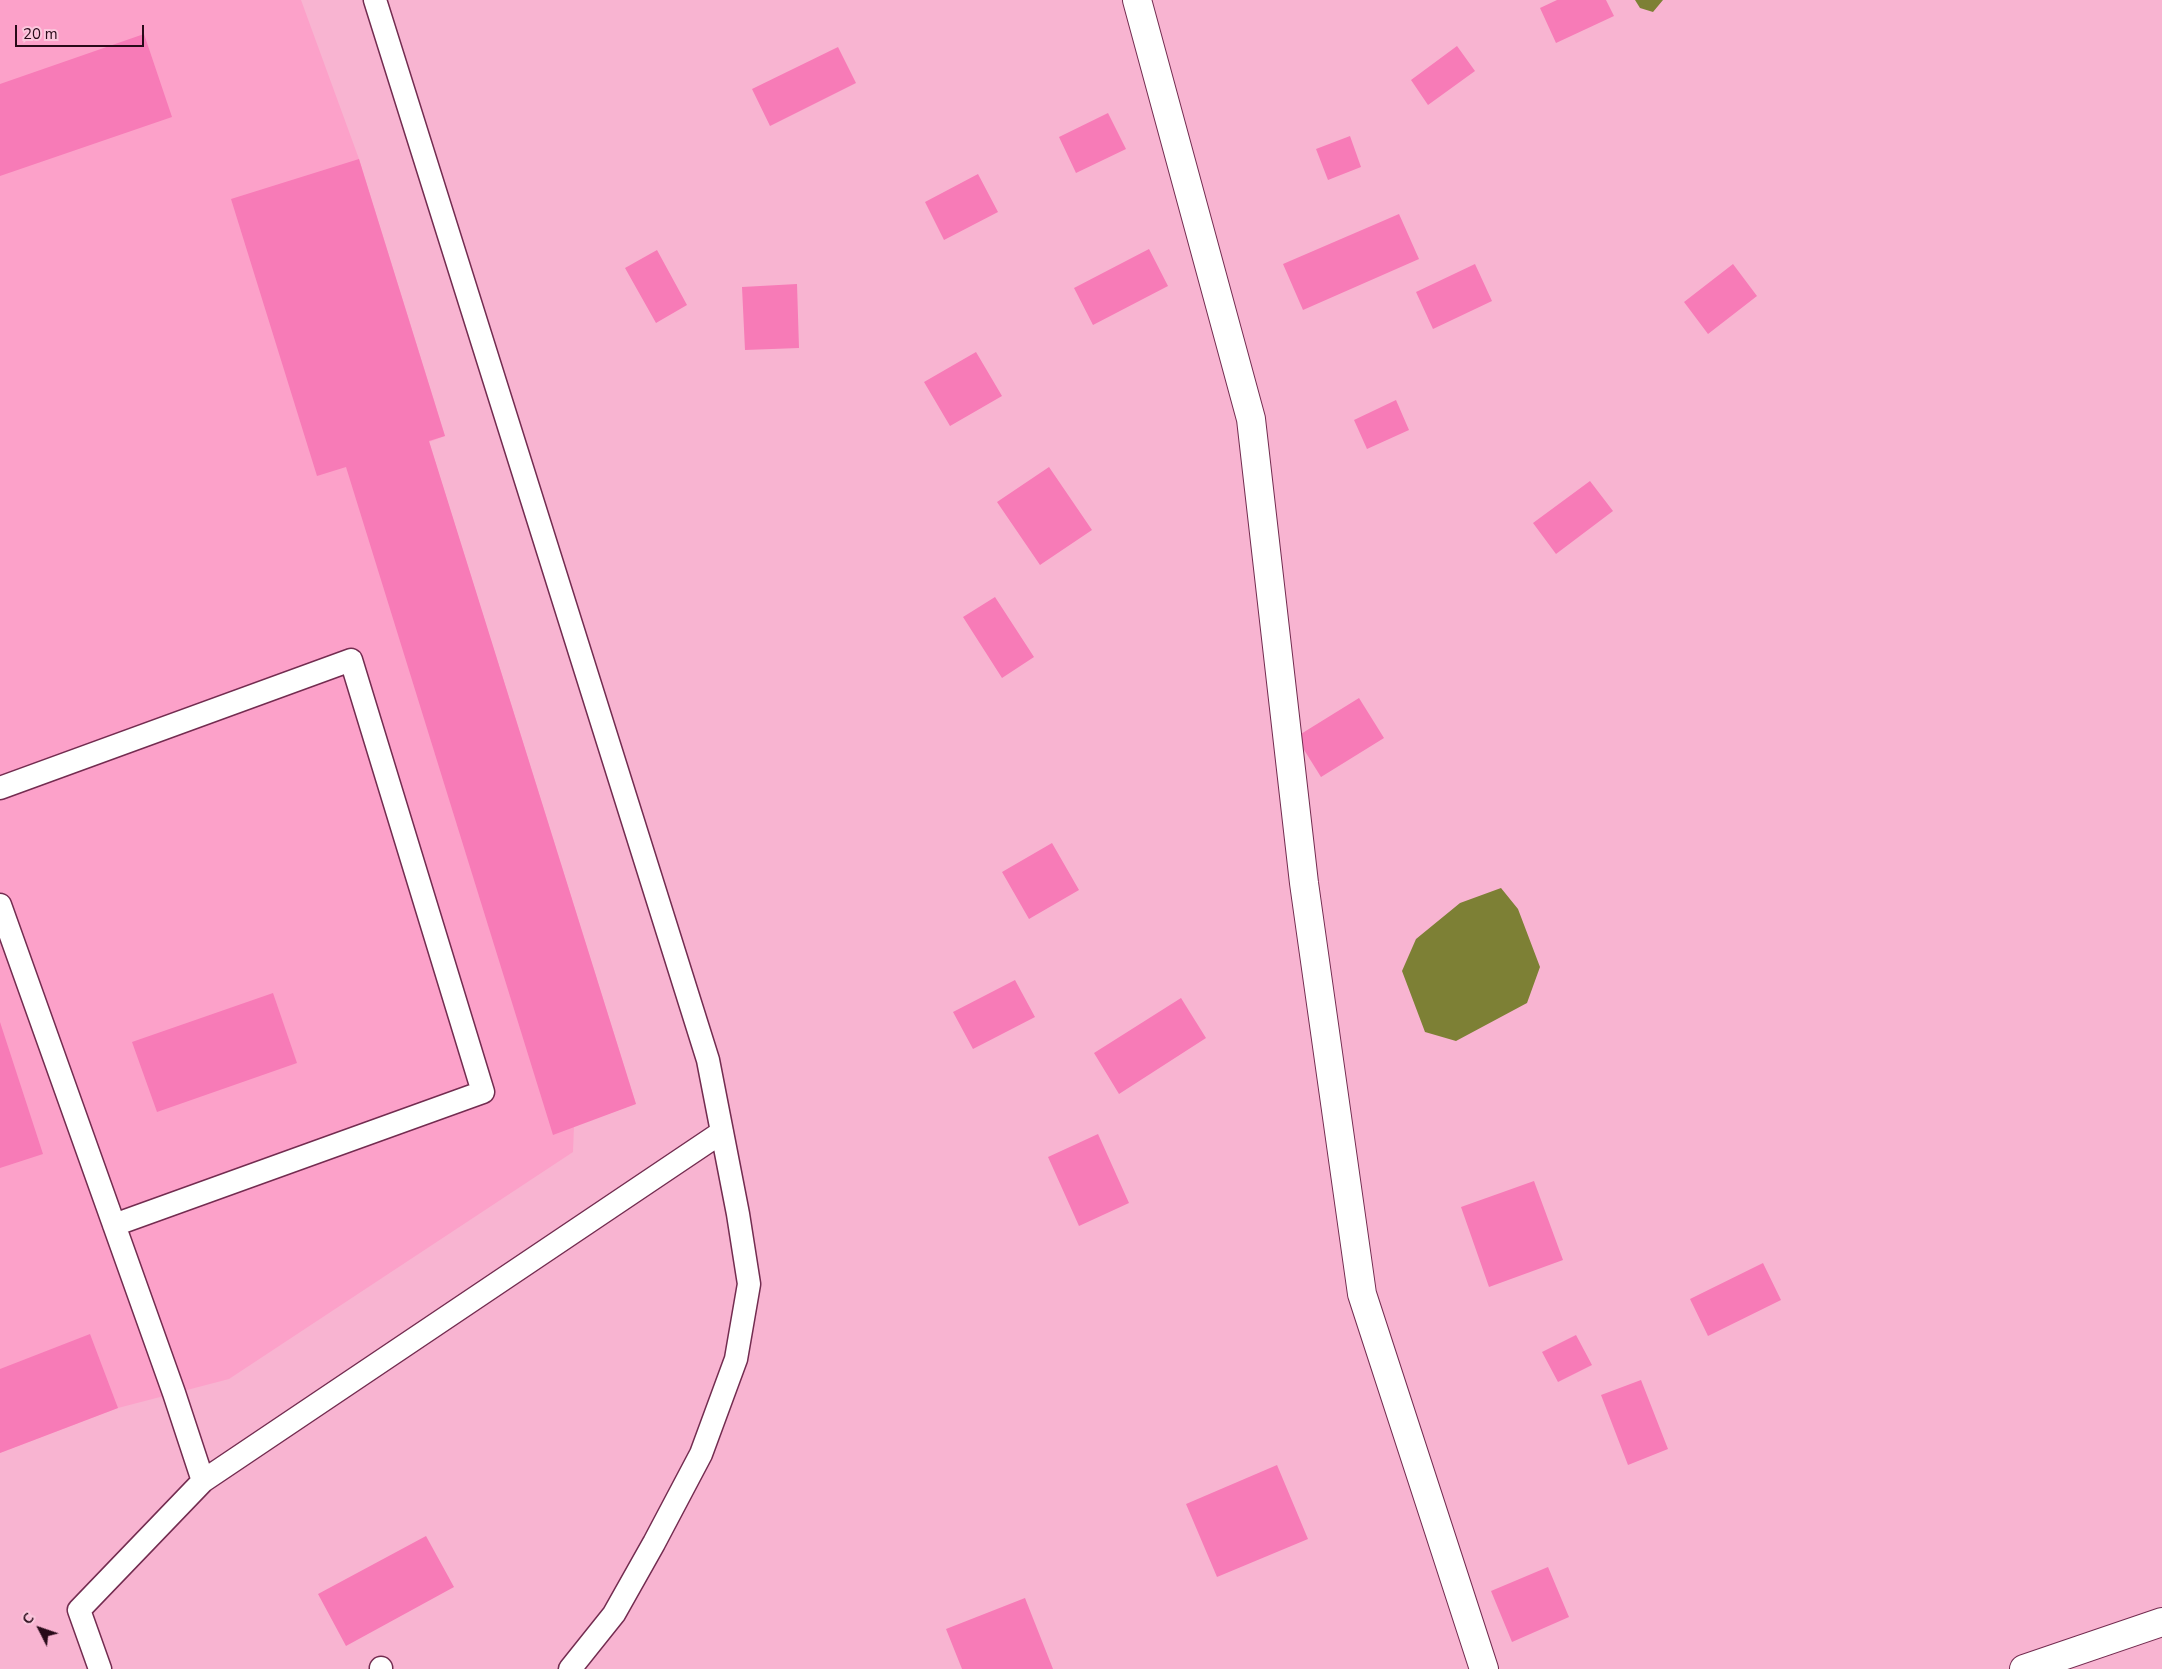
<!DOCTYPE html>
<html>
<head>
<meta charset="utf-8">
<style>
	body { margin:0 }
	#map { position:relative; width:2162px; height:1669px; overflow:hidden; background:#f8b4d1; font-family:"Nunito Sans",sans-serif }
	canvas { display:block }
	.north { position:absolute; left:15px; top:1604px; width:50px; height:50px; -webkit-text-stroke:4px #fbc7dd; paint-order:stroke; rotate:311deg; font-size:14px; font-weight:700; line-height:20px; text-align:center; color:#280a19 }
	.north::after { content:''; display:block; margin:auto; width:18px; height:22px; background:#280a19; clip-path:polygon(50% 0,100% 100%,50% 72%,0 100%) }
	.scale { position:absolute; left:15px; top:25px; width:129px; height:22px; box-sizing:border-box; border:2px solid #280a19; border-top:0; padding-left:6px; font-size:15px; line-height:18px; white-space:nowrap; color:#280a19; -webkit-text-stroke:4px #fbc7dd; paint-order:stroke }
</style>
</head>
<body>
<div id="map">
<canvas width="2162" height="1669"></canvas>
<div class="north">С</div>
<div class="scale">20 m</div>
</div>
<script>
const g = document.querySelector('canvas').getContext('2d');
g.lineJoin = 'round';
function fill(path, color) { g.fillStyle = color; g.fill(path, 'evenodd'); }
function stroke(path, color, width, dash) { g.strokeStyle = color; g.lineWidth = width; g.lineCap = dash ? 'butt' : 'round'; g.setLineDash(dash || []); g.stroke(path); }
const built = new Path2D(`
	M 0,0 L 301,0 L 359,159 L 445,436 L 429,442 L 636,1104 L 574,1126 L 573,1152 L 229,1379 L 118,1408 L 0,1453 Z`);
const water = new Path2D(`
	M 1635,0 L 1663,0 L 1653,12 L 1640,8 Z
	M 1501,888 L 1518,909 L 1540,967 L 1527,1003 L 1456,1041 L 1425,1032 L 1402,971 L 1416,939 L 1460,903 Z`);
const building = new Path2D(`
	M 1557,0 L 1606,0 L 1614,16 L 1556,43 L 1540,8 Z
	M 144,34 L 172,117 L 0,176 L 0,84 Z
	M 1457,46 L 1475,71 L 1428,105 L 1411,80 Z
	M 838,47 L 856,83 L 770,126 L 752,89 Z
	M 1108,113 L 1126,149 L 1076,173 L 1059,137 Z
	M 1350,136 L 1361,167 L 1328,180 L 1316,149 Z
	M 359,159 L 445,436 L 429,441 L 636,1104 L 553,1135 L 346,467 L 317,476 L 231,199 Z
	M 978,174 L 998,212 L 944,240 L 925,202 Z
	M 1399,214 L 1419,259 L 1303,310 L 1283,264 Z
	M 1149,249 L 1168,286 L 1093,325 L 1074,288 Z
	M 657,250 L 687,305 L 656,323 L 625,268 Z
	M 1475,264 L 1492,301 L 1433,329 L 1416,292 Z
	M 1733,264 L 1757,296 L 1708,334 L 1684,302 Z
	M 797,284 L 799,348 L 745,350 L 742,287 Z
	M 976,352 L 1002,396 L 950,426 L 924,382 Z
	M 1396,400 L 1409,430 L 1367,449 L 1354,420 Z
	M 1049,467 L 1092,530 L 1040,565 L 997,502 Z
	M 1590,481 L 1613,511 L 1556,554 L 1533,523 Z
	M 995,597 L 1034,657 L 1002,678 L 963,617 Z
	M 1359,698 L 1384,738 L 1321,777 L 1296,737 Z
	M 1052,843 L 1079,890 L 1029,919 L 1002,872 Z
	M 1015,980 L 1035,1017 L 973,1049 L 953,1012 Z
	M 273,993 L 297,1063 L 157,1112 L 132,1042 Z
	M 1181,998 L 1206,1038 L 1119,1094 L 1094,1053 Z
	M 0,1022 L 43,1154 L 0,1168 Z
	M 1098,1134 L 1129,1203 L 1079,1226 L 1048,1157 Z
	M 1534,1181 L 1563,1260 L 1489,1287 L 1461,1207 Z
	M 1763,1263 L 1781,1300 L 1708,1336 L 1690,1299 Z
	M 90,1334 L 118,1408 L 0,1453 L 0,1369 Z
	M 1576,1335 L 1592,1365 L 1558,1382 L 1542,1352 Z
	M 1641,1380 L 1668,1449 L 1628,1465 L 1601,1395 Z
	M 1277,1465 L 1308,1539 L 1217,1577 L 1186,1504 Z
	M 426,1536 L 454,1587 L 346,1646 L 318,1594 Z
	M 1548,1567 L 1569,1617 L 1512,1642 L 1491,1591 Z
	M 1025,1598 L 1053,1669 L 962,1669 L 946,1629 Z`);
const service = new Path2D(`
	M 375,0 L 708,1060 L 738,1214 L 749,1284 L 736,1359 L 701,1454 L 654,1543 L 614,1614 L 570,1669
	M 0,788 L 351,660 L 483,1092 L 114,1225
	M 0,905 L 174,1393 L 203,1481 L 79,1610 L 100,1669
	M 203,1481 L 722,1132
	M 381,1668 L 381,1669`);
const minor = new Path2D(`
	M 1137,0 L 1251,419 L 1304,883 L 1362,1294 L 1484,1669`);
const secondary = new Path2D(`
	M 2024,1669 L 2162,1622`);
fill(built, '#fca1c9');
fill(water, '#7d8035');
fill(building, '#f77bb7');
stroke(service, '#732c50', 25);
stroke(minor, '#732c50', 30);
stroke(secondary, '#732c50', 30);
stroke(service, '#fff', 22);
stroke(minor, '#fff', 28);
stroke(secondary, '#fff', 28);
</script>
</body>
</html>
